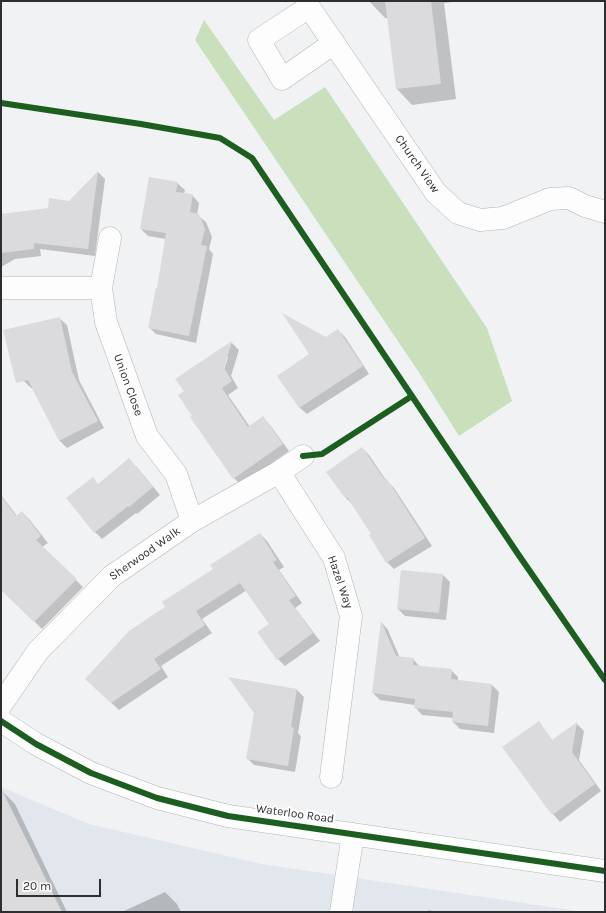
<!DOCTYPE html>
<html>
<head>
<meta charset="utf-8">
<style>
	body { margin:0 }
	#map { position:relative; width:606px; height:913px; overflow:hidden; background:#f1f2f4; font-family:Karla,sans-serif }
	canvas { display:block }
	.frame { position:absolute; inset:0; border:2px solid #2e2e30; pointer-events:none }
	.scale { position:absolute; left:16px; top:879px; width:85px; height:18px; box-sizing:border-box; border:2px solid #2e2e30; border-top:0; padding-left:5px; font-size:12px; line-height:14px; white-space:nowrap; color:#2e2e30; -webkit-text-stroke:3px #fff; paint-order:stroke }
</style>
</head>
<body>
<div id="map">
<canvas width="606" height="913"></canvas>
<div class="frame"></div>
<div class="scale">20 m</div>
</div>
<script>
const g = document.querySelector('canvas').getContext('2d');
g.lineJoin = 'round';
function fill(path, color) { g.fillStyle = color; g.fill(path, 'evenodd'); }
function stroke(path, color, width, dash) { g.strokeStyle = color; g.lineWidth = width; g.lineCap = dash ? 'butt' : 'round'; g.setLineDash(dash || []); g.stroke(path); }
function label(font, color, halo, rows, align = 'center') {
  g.font = font + ' Karla,sans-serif'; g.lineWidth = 4; g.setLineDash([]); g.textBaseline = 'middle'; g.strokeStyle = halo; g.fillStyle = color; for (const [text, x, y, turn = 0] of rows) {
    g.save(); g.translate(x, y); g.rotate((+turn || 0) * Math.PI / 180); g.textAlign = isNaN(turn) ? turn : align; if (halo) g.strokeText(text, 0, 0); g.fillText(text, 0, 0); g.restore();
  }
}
const built = new Path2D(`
	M 1,787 L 89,824 L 262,864 L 584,912 L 1,912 Z`);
const green = new Path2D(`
	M 204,20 L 274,120 L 325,87 L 487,328 L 512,401 L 459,436 L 420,374 L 195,40 Z`);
const shadow = new Path2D(`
	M 369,1 L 461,1 L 444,3 L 456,99 L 412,105 L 397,89 L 388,18 L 385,18 Z
	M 98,172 L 105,179 L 95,256 L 40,249 L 41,256 L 15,259 L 1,267 L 1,215 L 48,209 L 69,202 Z
	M 177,183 L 185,190 L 184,194 L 192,195 L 199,203 L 197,215 L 206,222 L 212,237 L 209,249 L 213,254 L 196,343 L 156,334 L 149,327 L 158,289 L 166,239 L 148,236 L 141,229 Z
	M 59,318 L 67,325 L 79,380 L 104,428 L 67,448 L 60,441 L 32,388 L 31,388 L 24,381 Z
	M 338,330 L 345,337 L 369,374 L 307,414 L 299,407 L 326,338 Z
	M 232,343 L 239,350 L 231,376 L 238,388 L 228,395 L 250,427 L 263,418 L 270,425 L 289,451 L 241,485 L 234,478 L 193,416 L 185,391 L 177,379 ZM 226,357 L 228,357 L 223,373 L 221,373 Z
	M 362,448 L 369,455 L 386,480 L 394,488 L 432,546 L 394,569 L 387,562 L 372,534 L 353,505 L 346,498 L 328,472 Z
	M 136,466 L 160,495 L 137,514 L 136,513 L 102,539 L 95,532 Z
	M 1,495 L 17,516 L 22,512 L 29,519 L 48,543 L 42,547 L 83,587 L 42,629 L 1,588 Z
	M 260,534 L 267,541 L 284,567 L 279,570 L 302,603 L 295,608 L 320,641 L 285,666 L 278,659 L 259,632 L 270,624 L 247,590 L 202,619 L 212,633 L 161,666 L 168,677 L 119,710 L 93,686 L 167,607 Z
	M 443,575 L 450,582 L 446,620 L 405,616 L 398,609 Z
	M 382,623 L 388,630 L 400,658 L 413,659 L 420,667 L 451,670 L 458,677 L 458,681 L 492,685 L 499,692 L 494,733 L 460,729 L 453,722 L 453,718 L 422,715 L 415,707 L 415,705 L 380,700 L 373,693 Z
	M 297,690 L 304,697 L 298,733 L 301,736 L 295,772 L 254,765 L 247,758 Z
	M 539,723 L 553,741 L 577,724 L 584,731 L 579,760 L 601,791 L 560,822 L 553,814 Z
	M 2,791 L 15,804 L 67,912 L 1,912 Z
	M 165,892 L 177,904 L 181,912 L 122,912 Z
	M 428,910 L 437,912 L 428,912 Z`);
const building = new Path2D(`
	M 385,1 L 431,1 L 441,84 L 396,89 Z
	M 98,171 L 88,249 L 34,243 L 34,249 L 1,253 L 1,214 L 48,208 L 49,198 L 69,201 Z
	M 149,177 L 178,182 L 176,192 L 193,194 L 190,212 L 199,214 L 205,229 L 201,245 L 207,246 L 189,336 L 148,328 L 156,288 L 157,288 L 166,233 L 140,229 Z
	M 282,313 L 326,337 L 338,329 L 363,366 L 299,408 L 277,376 L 309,354 Z
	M 60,317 L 72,372 L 98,421 L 59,441 L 28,380 L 16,383 L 3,330 Z
	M 232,341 L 224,368 L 232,381 L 222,388 L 248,427 L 263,416 L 283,444 L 233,479 L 190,417 L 192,416 L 178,395 L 184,391 L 175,379 Z
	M 362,447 L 385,480 L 387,479 L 425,538 L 386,563 L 369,535 L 371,534 L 347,497 L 345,498 L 326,472 Z
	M 129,458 L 153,487 L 129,507 L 128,506 L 94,533 L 66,498 L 93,477 L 98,484 Z
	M 1,496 L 16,516 L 22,511 L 41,536 L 36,540 L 77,579 L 34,622 L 1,590 Z
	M 260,533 L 277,560 L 273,562 L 296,596 L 289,600 L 313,633 L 277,660 L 257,632 L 269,624 L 240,583 L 196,611 L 205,625 L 154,659 L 161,669 L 111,703 L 85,679 L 129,631 L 165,607 L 162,602 L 213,569 L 210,565 Z
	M 401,570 L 443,574 L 439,613 L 397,609 Z
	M 381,621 L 396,656 L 414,658 L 413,665 L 452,669 L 451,679 L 492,684 L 488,726 L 452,722 L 453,712 L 414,708 L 415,699 L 372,693 Z
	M 228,677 L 297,689 L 291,727 L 294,728 L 288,766 L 246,759 L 254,713 Z
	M 539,721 L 552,740 L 577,722 L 572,752 L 595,784 L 552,815 L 502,747 Z
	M 1,788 L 62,912 L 1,912 Z`);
const minor = new Path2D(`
	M 334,43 L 282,79 L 259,40 L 309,7 L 436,193 L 458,213 L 480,220 L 503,218 L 550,199 L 569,198 L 585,206 L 605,212
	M 110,238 L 101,288 L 106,322 L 147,436 L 176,474 L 192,521
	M 4,288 L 101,288
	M 279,472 L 334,558 L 351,616 L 331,777
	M 1,705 L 38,651 L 112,576 L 192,521 L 279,472 L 303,456
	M 1,721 L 36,744 L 91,773 L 157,798 L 228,816 L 605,871
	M 341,912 L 353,834`);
const cycleway = new Path2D(`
	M 1,103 L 141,124 L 220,138 L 252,158 L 518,554 L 605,680
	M 303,456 L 322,454 L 412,396
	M 1,721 L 36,744 L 91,773 L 157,798 L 228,816 L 605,871`);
const streetNames = [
	["Church View",417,164,55],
	["Union Close",128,385,70],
	["Sherwood Walk",145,554,-35],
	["Hazel Way",340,582,71],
	["Waterloo Road",295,814,8]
];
fill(built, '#e2e6ed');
fill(green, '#cadfbc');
fill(shadow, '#0003');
fill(building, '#dbdadc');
stroke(minor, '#b3b4b5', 23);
stroke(minor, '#fdfdfd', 22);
stroke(cycleway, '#1b5e20', 6);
label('12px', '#2e2e30', '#fff', streetNames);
</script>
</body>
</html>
